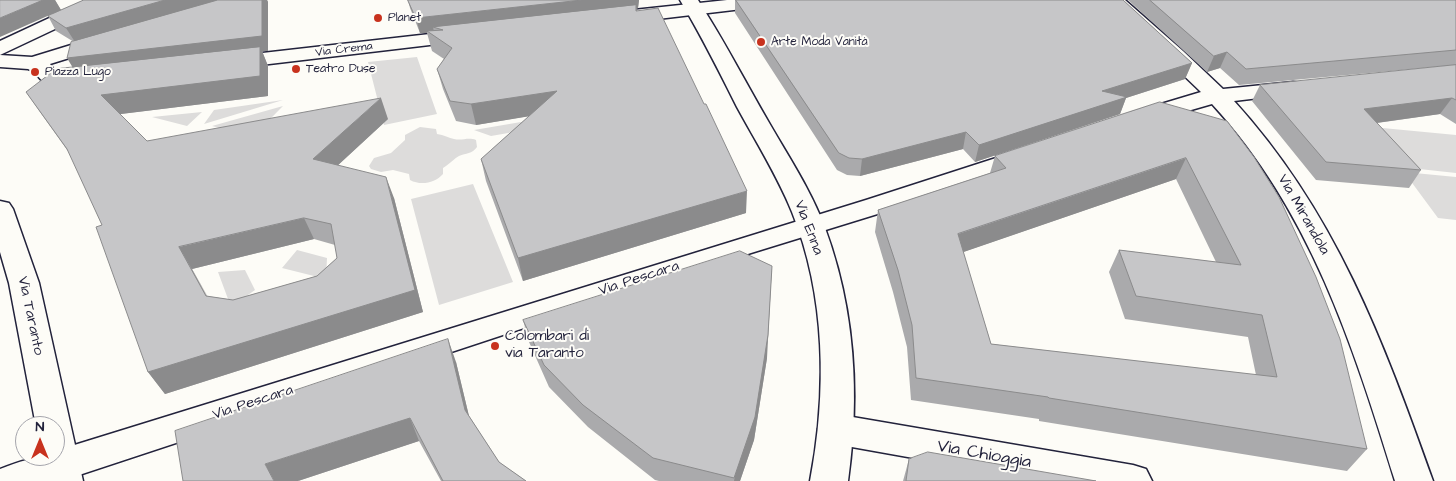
<!DOCTYPE html>
<html>
<head>
<meta charset="utf-8">
<style>
	body { margin:0 }
	#map { position:relative; width:1456px; height:481px; overflow:hidden; background:#fdfcf7; font-family:"Architects Daughter",sans-serif }
	canvas { display:block }
	.north { position:absolute; left:15px; top:416px; width:50px; height:50px; box-sizing:border-box; background:#fdfcf7; border:1px solid #a5a5ac; border-radius:50%; rotate:0deg; font-size:14px; font-weight:700; line-height:20px; text-align:center; color:#22223b }
	.north::after { content:''; display:block; margin:auto; width:18px; height:22px; background:#c8321e; clip-path:polygon(50% 0,100% 100%,50% 72%,0 100%) }
</style>
</head>
<body>
<div id="map">
<canvas width="1456" height="481"></canvas>
<div class="north">N</div>
</div>
<script>
const g = document.querySelector('canvas').getContext('2d');
g.lineJoin = 'round';
function fill(path, color) { g.fillStyle = color; g.fill(path, 'evenodd'); }
function stroke(path, color, width, dash) { g.strokeStyle = color; g.lineWidth = width; g.lineCap = dash ? 'butt' : 'round'; g.setLineDash(dash || []); g.stroke(path); }
function label(font, color, halo, rows, align = 'center') {
  g.font = font + ' "Architects Daughter",sans-serif'; g.lineWidth = 4; g.setLineDash([]); g.textBaseline = 'middle'; g.strokeStyle = halo; g.fillStyle = color; for (const [text, x, y, turn = 0] of rows) {
    g.save(); g.translate(x, y); g.rotate((+turn || 0) * Math.PI / 180); g.textAlign = isNaN(turn) ? turn : align; if (halo) g.strokeText(text, 0, 0); g.fillText(text, 0, 0); g.restore();
  }
}
const green = new Path2D(`
	M 417,57 L 437,114 L 384,125 L 368,62 Z
	M 283,100 L 204,124 L 214,110 Z
	M 283,106 C 252,137 256,137 212,126 Z
	M 202,112 L 187,126 L 152,117 Z
	M 568,114 L 560,124 L 491,136 L 474,130 Z
	M 420,127 L 436,129 L 437,134 C 444,135 449,138 454,139 C 462,141 468,137 476,140 L 477,147 C 472,154 466,153 459,156 C 455,158 448,165 443,168 L 443,174 C 435,183 421,186 410,180 L 409,174 L 393,170 L 381,172 L 371,169 L 369,166 L 374,158 L 391,153 L 405,140 L 405,135 Z
	M 1372,127 L 1456,135 L 1456,173 L 1401,167 Z
	M 1404,172 L 1456,177 L 1456,220 L 1438,218 Z
	M 473,184 L 513,282 L 439,305 L 411,199 Z
	M 297,250 L 327,258 L 326,279 L 282,268 Z
	M 245,270 L 255,290 L 231,307 L 218,272 Z`);
const minor = new Path2D(`
	M 88,0 L 111,0 L 108,4 L 0,55 L 32,57 L 97,37 L 104,35 L 111,37 L 114,41 L 111,45 L 50,64 L 58,74 L 82,74 L 89,76 L 93,80 L 89,84 L 53,87 L 46,85 L 34,72 L 28,69 L 0,67 L 0,41 Z
	M 727,0 L 785,0 L 782,4 L 776,5 L 624,23 L 617,21 L 615,17 L 617,13 L 624,11 Z
	M 1105,0 L 1125,0 L 1183,51 L 1223,89 L 1293,82 L 1301,83 L 1304,88 L 1301,93 L 1293,94 L 1234,101 C 1336,213 1383,341 1433,481 L 1395,481 C 1353,345 1310,210 1212,104 L 1139,125 L 1131,123 L 1128,118 L 1131,113 L 1201,92 Z
	M 465,30 L 472,32 L 475,36 L 472,40 L 227,69 L 220,67 L 217,63 L 220,59 L 227,57 Z
	M 1027,148 L 1036,150 L 1039,155 L 1036,160 L 884,212 L 751,253 L 61,481 L 0,481 L 0,469 C 18,462 35,456 55,456 L 55,451 L 866,200 Z
	M 835,414 L 1133,465 L 1146,469 L 1152,481 L 1042,481 L 835,444 L 823,439 L 818,429 L 823,419 Z`);
const secondary = new Path2D(`
	M 680,0 L 698,0 L 706,13 C 728,48 747,85 768,121 C 788,156 811,190 825,228 C 855,309 860,396 848,481 L 810,481 C 827,393 826,296 792,212 C 777,175 756,142 737,107 C 719,71 701,35 680,0 Z
	M 0,201 L 9,203 L 13,209 L 39,283 L 83,481 L 45,481 L 41,456 L 55,456 L 55,426 L 36,426 L 9,283 L 0,252 Z`);
const wall = new Path2D(`
	M 0,0 L 55,0 L 61,10 L 84,0 L 267,0 L 268,2 L 268,51 L 262,51 L 268,66 L 268,96 L 120,114 L 147,141 L 388,119 L 338,165 L 394,198 L 423,312 L 165,394 L 148,372 L 102,225 L 70,154 L 40,112 L 26,92 L 72,68 L 74,42 L 56,31 L 48,16 L 54,14 ZM 314,239 L 335,245 L 337,258 L 317,276 L 233,300 L 207,296 L 192,269 Z
	M 408,0 L 639,0 L 638,8 L 636,9 L 637,10 L 746,213 L 523,281 L 486,181 L 481,159 L 529,116 L 476,125 L 456,121 L 443,89 L 437,69 L 444,59 L 432,51 L 427,33 L 420,33 L 410,8 Z
	M 735,0 L 1123,0 L 1192,63 L 1185,79 L 1126,98 L 1120,114 L 975,162 L 963,149 L 860,176 L 847,175 L 837,170 L 735,13 Z
	M 1128,0 L 1456,0 L 1456,65 L 1239,85 L 1220,68 L 1207,72 Z
	M 1456,65 L 1456,124 L 1440,114 L 1377,123 L 1421,170 L 1409,188 L 1316,180 L 1252,101 L 1260,85 Z
	M 1160,102 L 1367,449 L 1347,471 L 1039,421 L 1039,419 L 911,400 L 907,347 L 893,292 L 875,232 L 878,210 L 990,173 L 995,156 ZM 1176,179 L 1216,262 L 1119,250 L 1109,272 L 1125,319 L 1248,337 L 1256,375 L 991,344 L 963,252 Z
	M 523,320 L 767,358 L 754,440 L 740,481 L 659,481 L 655,480 L 588,427 L 549,387 L 529,342 Z
	M 456,362 L 469,416 L 499,462 L 526,481 L 441,481 L 419,441 L 298,481 Z
	M 909,459 L 1096,481 L 903,481 Z`);
const shadedWall = new Path2D(`
	M 43,0 L 55,0 L 61,10 L 0,37 L 0,18 Z
	M 165,0 L 218,0 L 75,42 L 66,28 Z
	M 262,0 L 267,0 L 268,2 L 268,51 L 262,51 L 268,66 L 268,96 L 113,115 L 76,73 L 67,58 Z
	M 582,0 L 639,0 L 638,8 L 636,9 L 638,23 L 443,30 L 433,27 L 434,32 L 427,31 L 427,33 L 420,33 L 416,18 Z
	M 1227,52 L 1220,68 L 1207,72 L 1214,56 Z
	M 1192,63 L 1185,79 L 1126,98 L 1120,114 L 975,162 L 979,145 L 1102,91 Z
	M 557,91 L 561,111 L 476,125 L 471,104 Z
	M 381,98 L 388,119 L 322,180 L 313,159 Z
	M 1452,98 L 1440,114 L 1354,126 L 1364,109 Z
	M 966,132 L 963,149 L 860,176 L 862,159 Z
	M 1186,158 L 1176,179 L 952,256 L 958,234 Z
	M 386,177 L 394,198 L 423,312 L 165,394 L 148,372 L 415,290 Z
	M 747,191 L 746,213 L 523,281 L 518,258 Z
	M 304,218 L 314,239 L 192,269 L 220,318 L 179,247 Z
	M 772,266 L 767,358 L 754,440 L 740,481 L 734,481 Z
	M 448,339 L 456,362 L 473,433 L 465,410 Z
	M 410,418 L 419,441 L 298,481 L 274,481 L 265,464 Z`);
const building = new Path2D(`
	M 0,0 L 43,0 L 0,18 Z
	M 84,0 L 165,0 L 66,28 L 48,16 Z
	M 218,0 L 262,0 L 262,36 L 67,58 L 71,42 Z
	M 408,0 L 582,0 L 416,18 Z
	M 736,0 L 1123,0 L 1192,63 L 1102,91 L 1127,97 L 979,145 L 966,132 L 862,159 L 849,158 L 839,153 Z
	M 1150,0 L 1456,0 L 1456,50 L 1246,69 L 1227,52 L 1214,56 Z
	M 636,5 L 636,11 L 658,8 L 704,104 L 706,104 L 747,191 L 518,258 L 481,159 L 557,91 L 471,104 L 450,101 L 437,69 L 452,48 L 427,31 L 443,30 L 433,27 Z
	M 260,47 L 260,76 L 101,95 L 147,141 L 381,98 L 313,159 L 386,177 L 415,290 L 148,372 L 96,227 L 102,225 L 67,149 L 26,92 L 56,69 ZM 304,218 L 331,224 L 337,258 L 317,276 L 233,300 L 206,296 L 179,247 Z
	M 1456,65 L 1456,100 L 1452,98 L 1364,109 L 1421,170 L 1326,162 L 1260,85 Z
	M 1160,102 L 1227,121 L 1254,157 L 1279,197 L 1316,277 L 1340,339 L 1367,449 L 1049,398 L 1048,397 L 916,378 L 912,325 L 898,270 L 878,210 L 1006,168 L 995,156 ZM 1186,158 L 1241,265 L 1119,250 L 1136,296 L 1262,315 L 1277,377 L 991,344 L 958,234 Z
	M 740,251 L 772,266 L 768,335 L 755,417 L 734,478 L 653,458 L 583,405 L 544,365 L 523,320 Z
	M 448,339 L 465,410 L 499,462 L 526,481 L 443,481 L 410,418 L 265,464 L 274,481 L 183,481 L 175,431 Z
	M 928,452 L 1096,481 L 906,481 L 909,459 Z`);
const markers = [
	[378,18,5,"#c8321e"],
	[761,42,5,"#c8321e"],
	[296,69,5,"#c8321e"],
	[35,72,5,"#c8321e"],
	[495,346,5,"#c8321e"]
];
const farPoinames = [
	["Planet",388,18],
	["Arte Moda Vanità",771,42],
	["Teatro Duse",306,69],
	["Piazza Lugo",45,72]
];
const farStreetnames = [
	["Via Crema",344,50,-7]
];
const streetNames = [
	["Via Mirandola",1303,215,60],
	["Via Enna",808,228,69],
	["Via Pescara",639,279,-18],
	["Via Taranto",30,316,78],
	["Via Pescara",253,403,-18]
];
const poiNames = [
	["Colombari di",505,337],
	["via Taranto",505,354]
];
const nearStreetnames = [
	["Via Chioggia",984,455,10]
];
fill(green, '#dddcdb');
stroke(minor, '#22223b', 3);
stroke(secondary, '#22223b', 3);
fill(minor, '#fdfcf7');
fill(secondary, '#fdfcf7');
fill(wall, '#aaaaac');
fill(shadedWall, '#8b8b8c');
fill(building, '#c6c6c8');
stroke(building, '#8b8b8c', 1);
for (const [x, y, r, color] of markers) { const dot = new Path2D(); dot.arc(x, y, r, 0, 2 * Math.PI); g.fillStyle = color; g.fill(dot); stroke(dot, '#fdfcf7', 2); }
label('12px', '#22223b', '#fdfcf7', farPoinames, 'left');
label('12px', '#22223b', '#fdfcf7', farStreetnames);
label('15px', '#22223b', '#fdfcf7', streetNames);
label('15px', '#22223b', '#fdfcf7', poiNames, 'left');
label('18px', '#22223b', '#fdfcf7', nearStreetnames);
</script>
</body>
</html>
